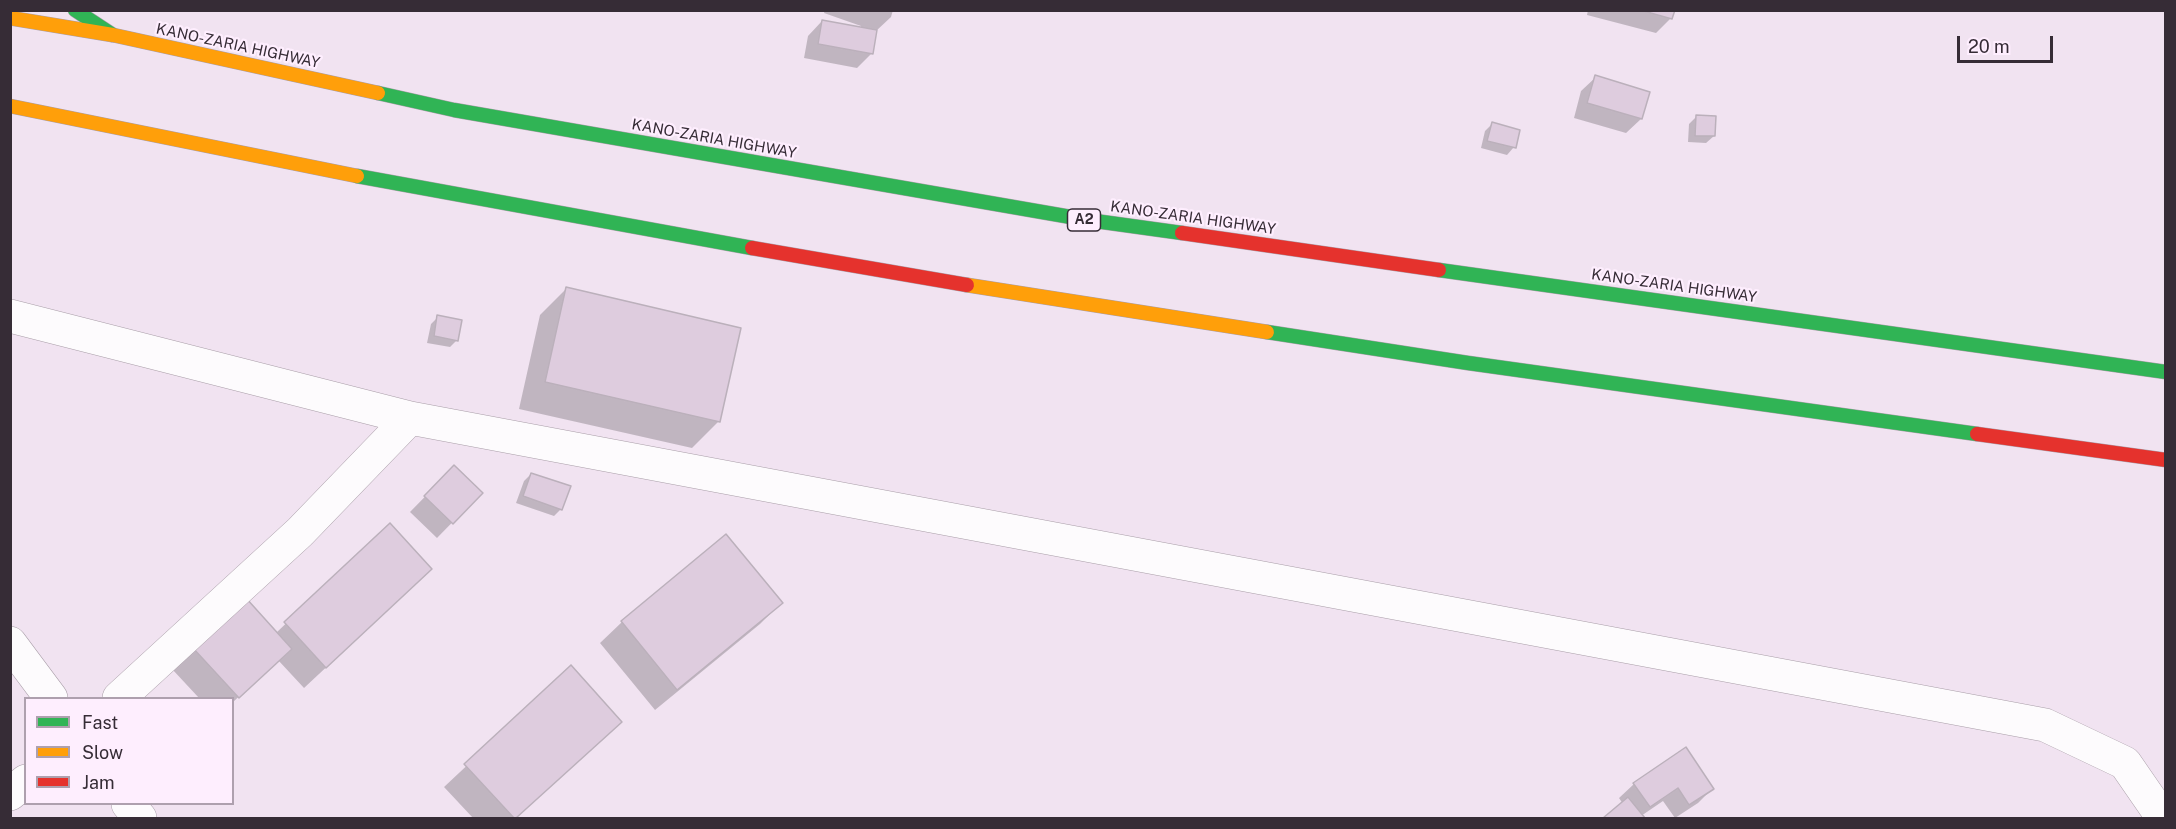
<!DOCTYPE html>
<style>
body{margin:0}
#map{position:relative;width:2176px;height:829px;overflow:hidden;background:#f1e3f1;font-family:"Public Sans",sans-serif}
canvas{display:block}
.frame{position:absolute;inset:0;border:12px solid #362c36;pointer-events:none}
.legend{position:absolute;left:24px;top:697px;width:210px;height:108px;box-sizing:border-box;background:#feeefe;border:2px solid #aea0ae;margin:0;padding:8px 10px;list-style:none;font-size:18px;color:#362c36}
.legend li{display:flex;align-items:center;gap:12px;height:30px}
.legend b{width:30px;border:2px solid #aea0ae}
.scale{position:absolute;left:1957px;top:36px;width:96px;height:27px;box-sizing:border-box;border:3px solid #362c36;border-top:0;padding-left:8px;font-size:18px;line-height:21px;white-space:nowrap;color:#362c36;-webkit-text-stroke:4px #feeefe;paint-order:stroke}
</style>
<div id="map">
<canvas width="2176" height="829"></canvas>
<div class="frame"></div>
<ul class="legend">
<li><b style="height:8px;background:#30b455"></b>Fast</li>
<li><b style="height:8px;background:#ff9f0a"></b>Slow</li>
<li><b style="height:8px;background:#e5322d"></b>Jam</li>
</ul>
<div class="scale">20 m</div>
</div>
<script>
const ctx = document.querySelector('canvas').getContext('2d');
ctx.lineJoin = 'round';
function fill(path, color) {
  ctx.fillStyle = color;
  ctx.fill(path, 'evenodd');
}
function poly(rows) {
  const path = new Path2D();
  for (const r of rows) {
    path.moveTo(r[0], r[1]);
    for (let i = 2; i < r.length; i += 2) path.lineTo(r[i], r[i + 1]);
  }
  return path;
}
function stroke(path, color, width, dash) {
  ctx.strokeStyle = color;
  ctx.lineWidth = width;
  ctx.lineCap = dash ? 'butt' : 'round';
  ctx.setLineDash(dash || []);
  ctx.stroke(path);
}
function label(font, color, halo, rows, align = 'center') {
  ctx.font = font + ' "Public Sans",sans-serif';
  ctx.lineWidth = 4.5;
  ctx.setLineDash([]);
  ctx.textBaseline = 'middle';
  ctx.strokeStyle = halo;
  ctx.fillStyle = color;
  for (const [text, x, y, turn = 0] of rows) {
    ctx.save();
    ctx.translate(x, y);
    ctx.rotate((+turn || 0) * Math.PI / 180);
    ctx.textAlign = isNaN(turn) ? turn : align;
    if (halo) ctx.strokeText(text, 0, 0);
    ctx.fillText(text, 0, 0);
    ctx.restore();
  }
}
const shadow = poly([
 [825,10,893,10,891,17,875,32,872,53,857,68,804,58,808,36,822,21,861,28,861,26,824,13],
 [1588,10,1673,10,1671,18,1656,33,1587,15],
 [1596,77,1641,119,1626,133,1574,118,1581,91],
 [1696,117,1714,136,1706,143,1688,142,1689,124],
 [1492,124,1514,147,1507,155,1481,148,1485,131],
 [566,289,719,421,692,448,519,409,540,315],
 [438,317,457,340,450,347,427,343,431,324],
 [454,467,481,493,437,538,410,512],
 [531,474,561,509,554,516,516,503,524,481],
 [389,525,409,590,304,688,278,660,232,703,232,698,199,698,172,669,193,648,276,633],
 [726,536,781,603,760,624,655,710,600,643,622,622],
 [571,668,598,743,516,818,473,818,444,787],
 [1634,784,1712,789,1698,803,1675,818,1663,801,1641,816,1643,818,1605,818,1623,804,1619,798]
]);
const building = poly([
 [1640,10,1675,10,1672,19,1640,10],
 [822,20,877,30,873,54,818,44,822,20],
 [1595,75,1650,92,1642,119,1587,103,1595,75],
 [1696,115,1716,116,1715,136,1695,136,1696,115],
 [1492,122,1520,130,1516,148,1487,141,1492,122],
 [566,287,741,328,720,422,545,382,566,287],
 [437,315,462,320,458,341,434,336,437,315],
 [454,465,483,493,453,524,424,496,454,465],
 [531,473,571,486,562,510,523,496,531,473],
 [390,523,432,569,326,668,284,622,390,523],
 [726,534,783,603,677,690,621,621,726,534],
 [246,598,292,649,239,698,192,647,246,598],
 [571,665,622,722,516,818,514,818,464,764,571,665],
 [1686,747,1714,789,1689,805,1678,788,1650,807,1633,783,1686,747],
 [1628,797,1645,818,1603,818,1628,797]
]);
const street = poly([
 [10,316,410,418,300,532,119,698],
 [410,418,2045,725,2125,763,2163,818],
 [10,643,51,698],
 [10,794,26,781],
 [128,804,140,818]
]);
const fast = poly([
 [75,10,113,35],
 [378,93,454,110,1088,220,1182,233],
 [357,176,752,248],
 [1439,270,2166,372],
 [1267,332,1468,363,1977,434]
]);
const slow = poly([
 [10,18,113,35,378,93],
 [10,106,357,176],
 [967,285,1267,332]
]);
const jam = poly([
 [1182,233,1439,270],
 [752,248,967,285],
 [1977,434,2166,460]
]);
const shields = [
 [1084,220,33]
];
const shieldNames = [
 ["A2",1084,220]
];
const streetNames = [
 ["KANO-ZARIA HIGHWAY",238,46,12],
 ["KANO-ZARIA HIGHWAY",714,139,10],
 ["KANO-ZARIA HIGHWAY",1193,218,8],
 ["KANO-ZARIA HIGHWAY",1674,286,8]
];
fill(shadow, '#0003');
fill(building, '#deccde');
stroke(building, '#bbb0bb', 1.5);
stroke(street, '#a99ea8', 34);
stroke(fast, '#a99ea8', 15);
stroke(slow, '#a99ea8', 15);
stroke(jam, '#a99ea8', 15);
stroke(street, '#fdfbfd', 33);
stroke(fast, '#30b455', 14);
stroke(slow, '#ff9f0a', 14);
stroke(jam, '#e5322d', 14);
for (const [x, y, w] of shields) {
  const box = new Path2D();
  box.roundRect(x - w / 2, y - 11, w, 22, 4.5);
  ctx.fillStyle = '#feeefe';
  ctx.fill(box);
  stroke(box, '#362c36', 1.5);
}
label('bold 14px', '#362c36', null, shieldNames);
label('15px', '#362c36', '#feeefe', streetNames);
</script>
